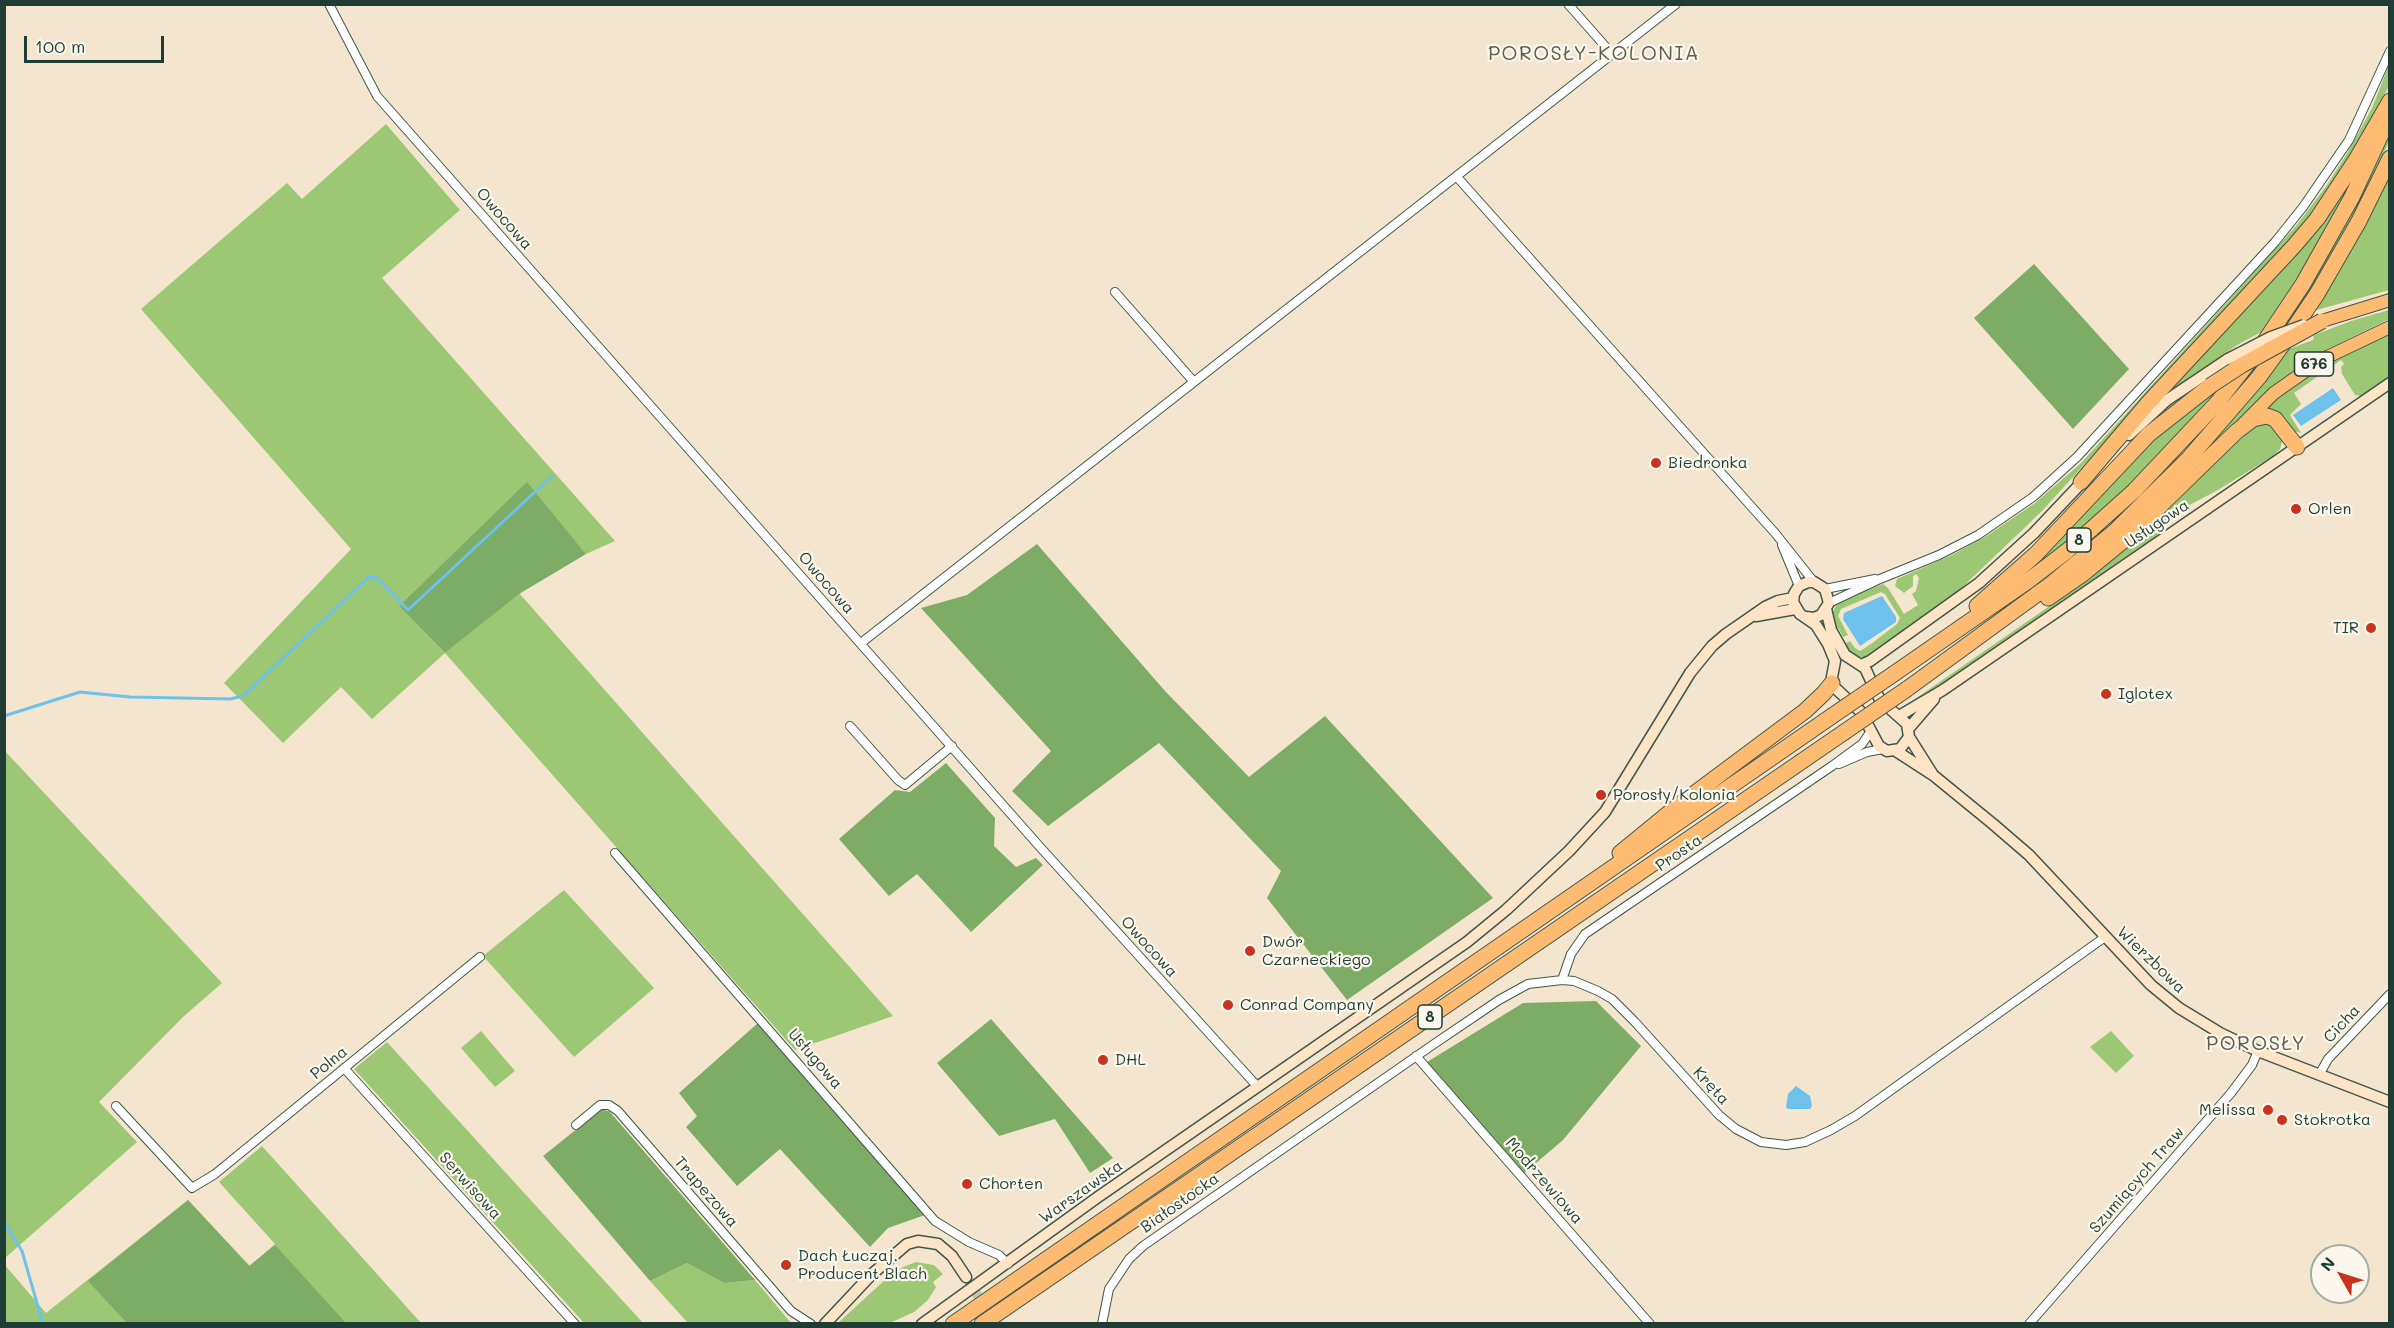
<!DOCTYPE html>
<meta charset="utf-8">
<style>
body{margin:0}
#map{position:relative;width:2394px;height:1328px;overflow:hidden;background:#f4e6ce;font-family:Mali,sans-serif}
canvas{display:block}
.frame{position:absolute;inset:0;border:6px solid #1f3d34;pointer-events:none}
.north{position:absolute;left:2310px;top:1244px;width:60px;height:60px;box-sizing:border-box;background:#fbf7ec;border:2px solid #a3ada2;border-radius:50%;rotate:309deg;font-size:16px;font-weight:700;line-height:24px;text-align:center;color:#1f3d34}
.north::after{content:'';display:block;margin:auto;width:21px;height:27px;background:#c8321e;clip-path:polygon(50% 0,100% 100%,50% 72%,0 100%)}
.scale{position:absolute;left:24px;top:36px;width:140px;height:27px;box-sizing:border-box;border:3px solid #1f3d34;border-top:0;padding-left:8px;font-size:18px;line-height:21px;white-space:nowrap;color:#1f3d34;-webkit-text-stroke:4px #fbf7ec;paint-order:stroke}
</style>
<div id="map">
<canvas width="2394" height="1328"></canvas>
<div class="frame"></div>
<div class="north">N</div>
<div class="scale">100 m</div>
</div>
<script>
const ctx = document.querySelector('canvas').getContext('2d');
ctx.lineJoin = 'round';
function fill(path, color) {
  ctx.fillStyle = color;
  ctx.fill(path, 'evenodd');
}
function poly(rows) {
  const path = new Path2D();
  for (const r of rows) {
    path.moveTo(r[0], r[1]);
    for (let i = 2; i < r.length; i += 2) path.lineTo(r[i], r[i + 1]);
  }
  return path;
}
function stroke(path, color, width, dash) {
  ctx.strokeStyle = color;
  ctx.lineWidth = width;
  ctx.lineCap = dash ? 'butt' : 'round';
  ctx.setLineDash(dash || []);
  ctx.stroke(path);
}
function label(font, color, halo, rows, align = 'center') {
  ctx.font = font + ' Mali,sans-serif';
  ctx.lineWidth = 4.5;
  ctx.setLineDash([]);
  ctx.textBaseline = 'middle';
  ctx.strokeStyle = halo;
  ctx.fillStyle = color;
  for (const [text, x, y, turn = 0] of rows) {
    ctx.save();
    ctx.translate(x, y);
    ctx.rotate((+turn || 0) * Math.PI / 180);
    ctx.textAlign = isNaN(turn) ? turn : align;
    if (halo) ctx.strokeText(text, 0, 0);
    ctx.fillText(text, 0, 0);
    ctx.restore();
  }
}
const green = poly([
 [2389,65,2390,84,2376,111,2332,188,2289,243,2187,352,2042,511,1949,600,1865,657,1854,657,1847,651,1846,643,1850,641,1855,648,1860,651,1871,644,1897,624,1900,618,1885,594,1881,592,1841,609,1838,616,1848,635,1843,637,1839,629,1834,625,1831,616,1836,605,1843,599,1883,584,1888,588,1904,614,1918,605,1912,594,1916,591,1919,578,1916,574,1913,576,1913,586,1904,593,1895,586,1897,579,1950,556,1985,537,2035,503,2081,463,2123,417,2296,226,2327,185,2346,155,2372,108],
 [386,124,460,210,382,278,615,541,586,554,527,483,399,606,445,653,519,593,893,1016,795,1050,445,653,372,719,341,687,283,743,224,683,351,549,141,309,287,183,302,199],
 [2389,130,2389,142,2362,201,2320,275,2291,319,2284,323],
 [2359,165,2343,200,2309,260,2261,332,2239,344,2166,393],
 [2389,172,2389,290,2313,311,2359,235],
 [2389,310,2389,319,2328,349,2288,376,2104,549,2214,440,2286,350,2313,340,2314,335,2351,321],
 [2389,333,2389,377,2362,396,2355,395,2342,374,2341,367,2344,364,2341,360,2294,393,2301,404,2290,415,2301,433,2294,431,2264,409,2290,387,2339,357],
 [2219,388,2192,422,2134,482,2055,552,2020,578,2164,429],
 [2268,421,2283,439,2280,449,2273,456,2218,490,2182,509,2180,507,2175,512,2176,514,2171,517,2173,519,2156,536,1909,706,1902,708,2077,587,2109,562,2179,499,2252,425],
 [4,750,222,983,183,1017,99,1102,137,1142,5,1258],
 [564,890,654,988,574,1057,483,956],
 [481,1031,515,1071,495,1087,461,1048],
 [2111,1031,2134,1056,2116,1073,2090,1047],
 [387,1042,516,1184,643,1323,584,1323,354,1069],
 [262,1146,421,1323,5,1323,4,1264,46,1313,188,1200,250,1266,275,1244,219,1182],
 [916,1262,934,1265,943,1274,933,1282,936,1287,928,1300,914,1312,890,1323,838,1323,887,1278,903,1267],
 [687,1263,724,1283,755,1280,791,1323,688,1323,650,1281]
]);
const forest = poly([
 [2034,264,2129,369,2073,429,1974,318],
 [527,482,586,554,519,594,445,653,399,606],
 [1037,544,1165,691,1249,777,1325,716,1493,898,1347,1000,1267,898,1281,871,1159,743,1048,826,1012,791,1051,751,921,608,967,595],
 [946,763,995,818,994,846,1016,867,1036,858,1043,865,971,932,917,874,889,896,839,839,895,790,910,792],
 [1596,1001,1641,1046,1563,1140,1522,1175,1427,1062,1523,1003],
 [991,1019,1113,1158,1090,1173,1055,1119,999,1136,937,1063],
 [758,1023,925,1215,888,1228,870,1247,780,1149,737,1186,686,1127,697,1116,679,1093],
 [602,1109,610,1112,755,1280,724,1283,687,1263,650,1281,543,1156],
 [188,1200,249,1266,275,1245,346,1323,127,1323,88,1281]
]);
const water = poly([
 [2333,388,2341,400,2301,426,2293,415],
 [1882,596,1896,617,1896,622,1860,646,1843,619,1844,613],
 [1796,1086,1810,1096,1812,1106,1810,1109,1788,1109,1786,1107,1788,1094]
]);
const stream = poly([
 [4,716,80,692,130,697,230,699,243,696,369,577,377,578,408,610,552,476],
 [4,1222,22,1251,43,1324]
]);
const secondaryTunnel = poly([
 [966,1277,995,1323]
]);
const street = poly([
 [329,4,377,96,1040,847,1257,1086],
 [1568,4,1612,54],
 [1457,177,1775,533,1814,582],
 [1115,292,1194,382],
 [1782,545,1799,586],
 [1825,589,1875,579],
 [1829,603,1880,579,1939,555,1978,535,2033,497,2077,457,2275,242,2303,207,2349,140,2390,51],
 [861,643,1676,4],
 [850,726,898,780,905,785,952,746],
 [1839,764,1867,752,1883,749],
 [615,853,935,1221,969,1242,999,1255,1008,1264],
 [1562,980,1571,954,1585,934,1832,766,1862,744,1871,731],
 [1416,1056,1650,1324],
 [344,1068,575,1324],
 [2319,1075,2328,1059,2390,994],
 [116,1106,192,1188,215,1174,480,957],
 [576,1125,600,1105,609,1105,618,1111,791,1311,811,1324],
 [1102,1324,1109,1289,1129,1259,1143,1246,1434,1044,1499,1000,1528,984,1562,980,1574,981,1598,991,1612,999,1635,1022,1719,1115,1736,1129,1761,1142,1786,1145,1805,1142,1831,1130,1855,1116,2105,937],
 [2029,1324,2231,1093,2252,1065,2258,1051]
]);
const secondary = poly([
 [2129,435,2167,400,2228,359],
 [1756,616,1795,609],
 [1806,617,1814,618,1821,615,1829,603,1825,589,1814,582,1808,582,1799,586,1794,594,1793,602,1800,614,1816,625,1828,644,1835,661,1832,677,1833,686,1861,712,1879,746,1887,751,1900,749,1909,737,1907,724,1880,700,1865,668,1845,655,1831,630,1826,609],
 [1861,665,1870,661,1979,583,2034,533,2086,478],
 [1899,716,1943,690,2390,383],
 [1909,728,1934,699],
 [1909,737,1933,775],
 [1896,751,1933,775,1993,824,2029,855,2151,985,2179,1008,2220,1033,2258,1051,2390,1102],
 [825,1324,871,1275,907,1244,918,1241,938,1244,952,1256,966,1277],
 [922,1324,1098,1197,1467,942,1506,910,1569,851,1605,812,1690,673,1712,646,1726,634,1765,607,1778,601,1793,598]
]);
const primary = poly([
 [2322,321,2390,300],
 [2244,423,2274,393,2321,360,2390,327]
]);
const highway = poly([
 [2081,482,2149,402,2294,246,2317,219,2356,160,2390,101],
 [2048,598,2084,573,2128,537,2237,431,2253,419,2267,416,2275,419,2297,447],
 [1977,606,2036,554,2149,434,2210,386],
 [1895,673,2028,581,2067,551,2134,491,2217,403,2263,344,2303,284,2352,197,2390,115],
 [1907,689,2051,584,2114,532,2189,458,2259,377,2288,337,2317,294,2359,221,2390,158],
 [1620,853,1675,808,1805,711,1824,693,1832,683],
 [953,1324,1832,716],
 [982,1324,1843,733]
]);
const secondaryBridge = poly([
 [2228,359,2271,337,2304,325]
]);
const highwayBridge = poly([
 [2210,386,2242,365,2322,321],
 [1832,716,1895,673],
 [1843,733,1907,689]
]);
const markers = [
 [1656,463,6,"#c8321e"],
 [2296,509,6,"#c8321e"],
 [2371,628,6,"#c8321e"],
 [2106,694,6,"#c8321e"],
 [1601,795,6,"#c8321e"],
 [1250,951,6,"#c8321e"],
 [1228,1005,6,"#c8321e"],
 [1103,1060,6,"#c8321e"],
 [2268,1110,6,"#c8321e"],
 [2282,1120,6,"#c8321e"],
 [967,1184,6,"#c8321e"],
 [786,1265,6,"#c8321e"]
];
const shields = [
 [2314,364,39],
 [2079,540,24],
 [1430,1017,24]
];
const shieldNames = [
 ["676",2314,364],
 ["8",2079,540],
 ["8",1430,1017]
];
const streetNames = [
 ["Owocowa",504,219,49],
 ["Usługowa",2157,524,-34],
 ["Owocowa",826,583,49],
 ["Prosta",1679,853,-34],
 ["Owocowa",1149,947,48],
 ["Wierzbowa",2151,960,44],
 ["Cicha",2342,1024,-47],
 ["Usługowa",815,1059,49],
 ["Polna",329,1063,-39],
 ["Kręta",1711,1086,47],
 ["Szumiących Traw",2137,1180,-49],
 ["Modrzewiowa",1544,1181,49],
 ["Serwisowa",470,1186,48],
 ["Trapezowa",706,1192,49],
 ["Warszawska",1081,1192,-35],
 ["Białostocka",1180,1203,-35]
];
const poiNames = [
 ["Biedronka",1668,463],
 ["Orlen",2308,509],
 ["TIR",2359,628,"right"],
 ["Iglotex",2118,694],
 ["Porosły/Kolonia",1613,795],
 ["Dwór",1262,942],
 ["Czarneckiego",1262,960],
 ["Conrad Company",1240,1005],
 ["DHL",1115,1060],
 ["Melissa",2256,1110,"right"],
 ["Stokrotka",2294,1120],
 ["Chorten",979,1184],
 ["Dach Łuczaj.",798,1256],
 ["Producent Blach",798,1274]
];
const quarterNames = [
 ["POROSŁY-KOLONIA",1594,54],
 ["POROSŁY",2256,1044]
];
fill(green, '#9cc774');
fill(forest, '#7dac66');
fill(water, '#6ec1ea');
stroke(stream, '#6ec1ea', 3);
stroke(secondaryTunnel, '#c9c4af', 10, [10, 5]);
stroke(street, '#3f564b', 10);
stroke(secondary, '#3f564b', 13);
stroke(primary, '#3f564b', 14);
stroke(highway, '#3f564b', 17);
stroke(street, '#fff', 8);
stroke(secondary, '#ffe4c6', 10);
stroke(primary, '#ffbb71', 12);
stroke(highway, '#ffbb71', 15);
stroke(secondaryBridge, '#3f564b', 13, []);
stroke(highwayBridge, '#3f564b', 17, []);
stroke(secondaryBridge, '#ffe4c6', 10);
stroke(highwayBridge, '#ffbb71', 15);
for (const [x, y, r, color] of markers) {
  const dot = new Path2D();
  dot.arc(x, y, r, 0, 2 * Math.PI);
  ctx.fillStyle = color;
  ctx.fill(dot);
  stroke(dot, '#fbf7ec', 2);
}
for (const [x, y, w] of shields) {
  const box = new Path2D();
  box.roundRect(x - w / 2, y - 12, w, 24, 4.5);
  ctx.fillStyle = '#fbf7ec';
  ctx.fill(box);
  stroke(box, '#1f3d34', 1.5);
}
label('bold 15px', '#1f3d34', null, shieldNames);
label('16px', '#1f3d34', '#fbf7ec', streetNames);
label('16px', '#1f3d34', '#fbf7ec', poiNames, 'left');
ctx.letterSpacing = '1.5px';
label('20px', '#5c5f4e', '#fbf7ec', quarterNames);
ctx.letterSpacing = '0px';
</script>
